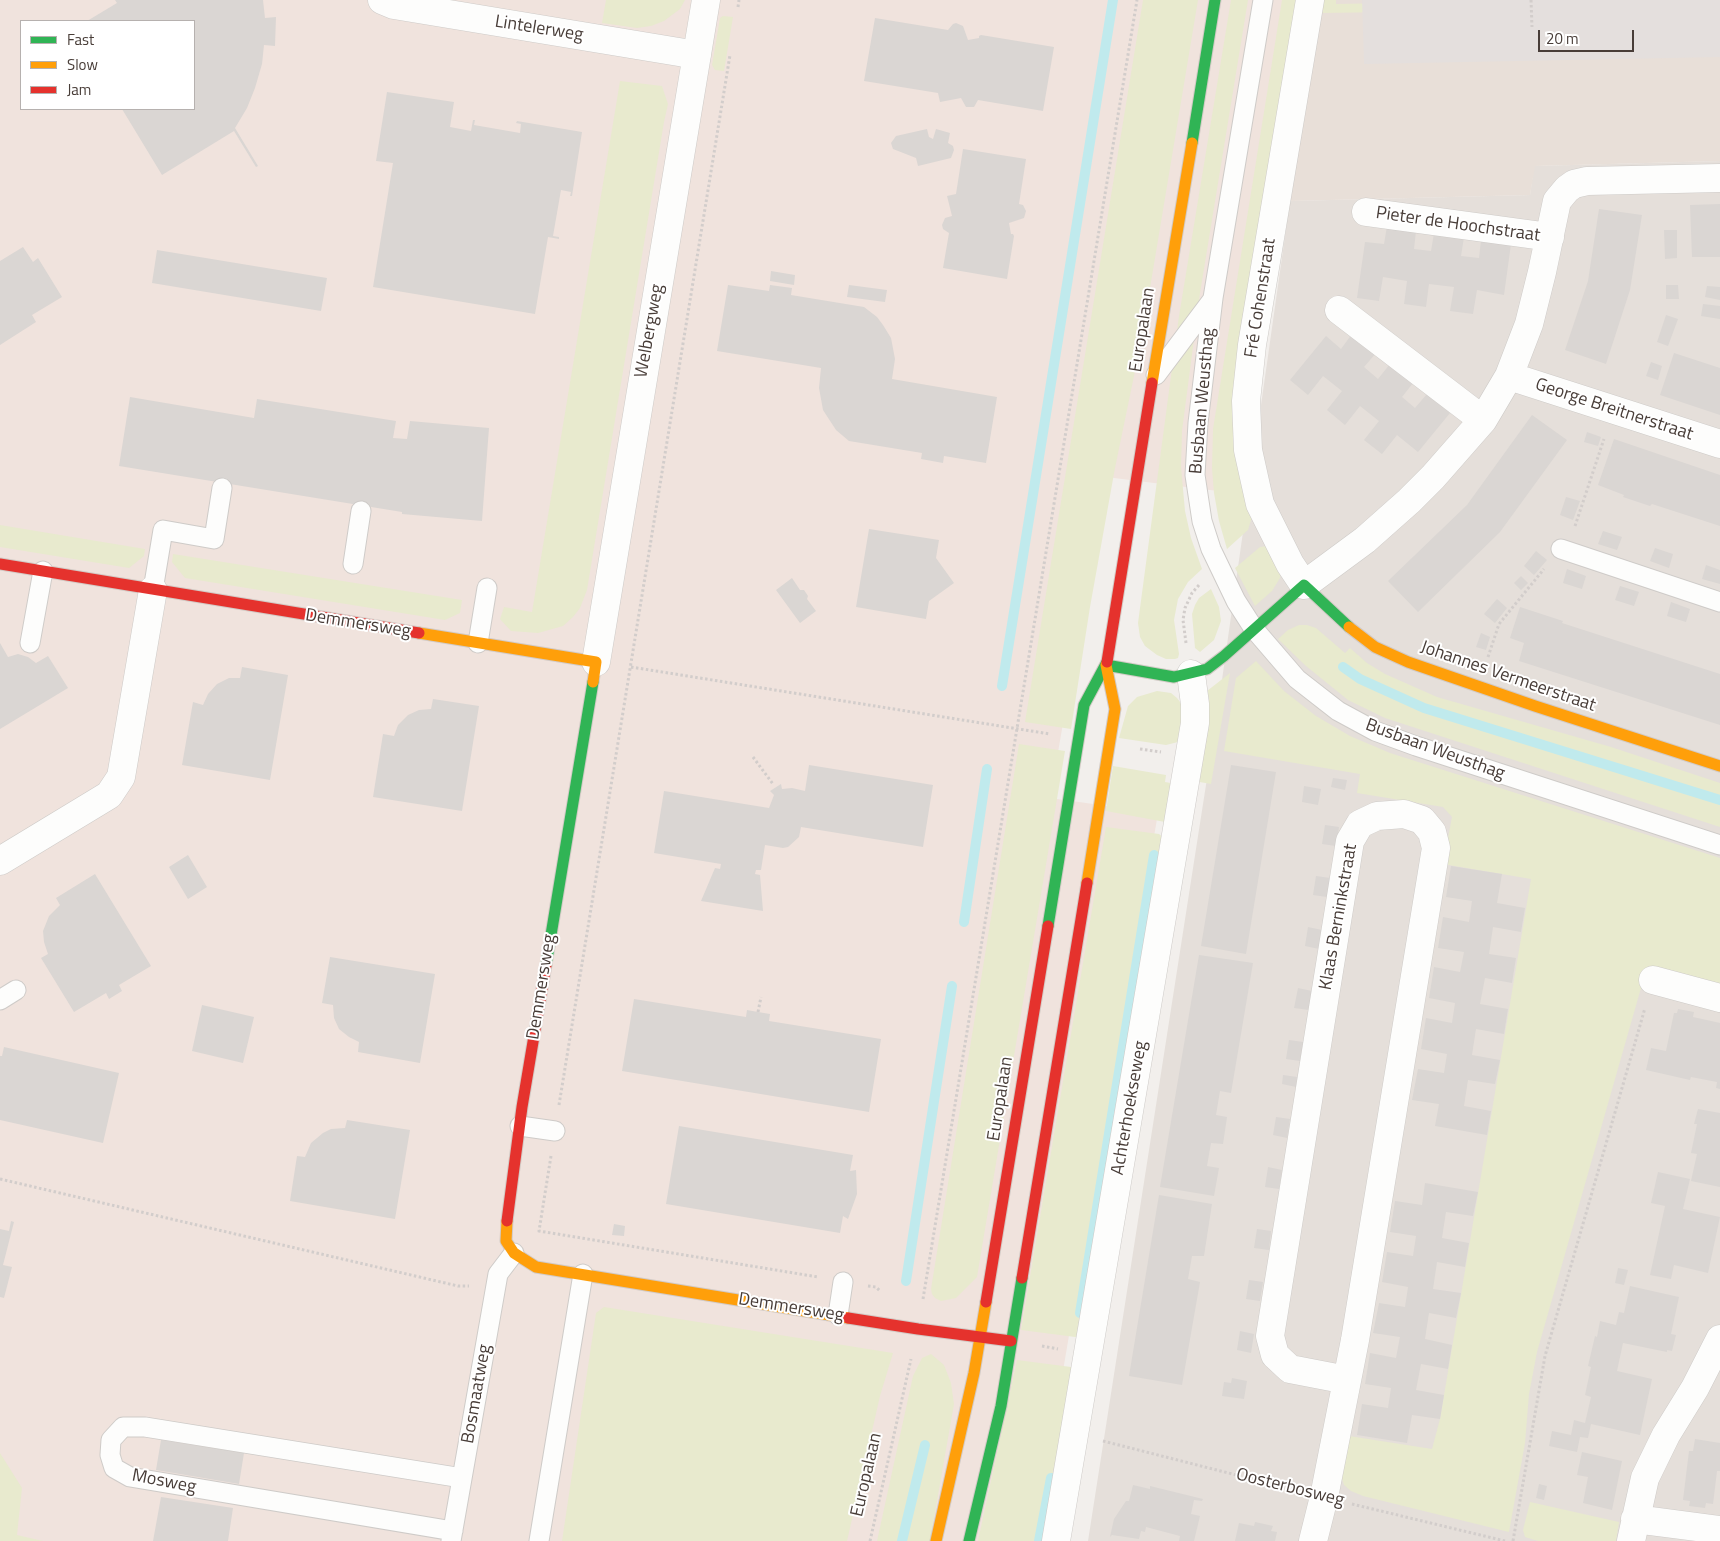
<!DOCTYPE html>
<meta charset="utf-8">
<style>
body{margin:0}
#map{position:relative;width:1720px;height:1541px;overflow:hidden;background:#f2efec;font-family:"Titillium Web",sans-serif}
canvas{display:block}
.legend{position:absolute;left:20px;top:20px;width:175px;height:90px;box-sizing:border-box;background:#fff;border:1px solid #b6b1af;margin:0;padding:6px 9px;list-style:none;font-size:15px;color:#483d38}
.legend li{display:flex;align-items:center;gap:10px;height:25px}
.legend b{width:25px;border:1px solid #b6b1af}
.scale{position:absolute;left:1538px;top:30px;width:96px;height:22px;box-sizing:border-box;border:2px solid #483d38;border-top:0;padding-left:6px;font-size:15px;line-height:18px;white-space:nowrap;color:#483d38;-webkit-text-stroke:4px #fff;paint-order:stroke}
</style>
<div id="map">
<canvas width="1720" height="1541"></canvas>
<ul class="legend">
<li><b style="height:6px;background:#30b455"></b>Fast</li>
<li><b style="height:6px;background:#ff9f0a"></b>Slow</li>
<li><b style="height:6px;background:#e5322d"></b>Jam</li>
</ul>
<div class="scale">20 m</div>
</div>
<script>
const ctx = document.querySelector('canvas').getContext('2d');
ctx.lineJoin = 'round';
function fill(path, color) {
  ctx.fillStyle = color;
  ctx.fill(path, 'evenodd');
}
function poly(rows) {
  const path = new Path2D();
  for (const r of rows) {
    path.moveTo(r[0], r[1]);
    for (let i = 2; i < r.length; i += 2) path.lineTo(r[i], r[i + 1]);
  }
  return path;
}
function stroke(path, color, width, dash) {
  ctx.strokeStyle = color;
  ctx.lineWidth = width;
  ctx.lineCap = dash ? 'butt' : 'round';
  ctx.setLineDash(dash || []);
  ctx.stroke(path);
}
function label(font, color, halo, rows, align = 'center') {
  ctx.font = font + ' "Titillium Web",sans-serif';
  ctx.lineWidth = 4;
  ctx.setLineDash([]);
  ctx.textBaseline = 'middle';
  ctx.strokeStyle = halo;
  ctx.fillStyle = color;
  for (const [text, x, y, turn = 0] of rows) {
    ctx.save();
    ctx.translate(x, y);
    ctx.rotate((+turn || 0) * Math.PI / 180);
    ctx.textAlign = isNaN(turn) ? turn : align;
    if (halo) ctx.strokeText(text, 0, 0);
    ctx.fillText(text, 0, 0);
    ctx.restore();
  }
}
const residential = poly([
 [1720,161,1720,1541,1088,1541,1218,708,1290,201,1530,195,1534,166]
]);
const commercial = poly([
 [0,0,1322,0,1218,491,1106,477,1050,798,1158,813,1034,1541,0,1541],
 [21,21,194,21,194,109,21,109]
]);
const education = poly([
 [1322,0,1720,0,1720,161,1535,166,1530,195,1290,201]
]);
const green = poly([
 [606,0,685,0,680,9,664,21,651,26,637,28,602,23],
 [1143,0,1198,0,1141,342,1115,468,1090,607,1071,729,1025,722],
 [1231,0,1248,0,1200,293,1182,431,1181,467,1185,511,1191,538,1202,569,1188,582,1178,599,1174,620,1179,654,1178,658,1175,659,1166,659,1157,655,1145,646,1140,637,1138,623,1179,316],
 [1282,0,1300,0,1241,357,1252,517,1248,530,1227,549,1219,521,1214,493,1212,468,1213,429],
 [1322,0,1336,0,1336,4,1392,3,1392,12,1320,13],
 [723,16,733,17,724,71,715,70,712,65,720,18],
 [620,81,662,86,668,104,664,122,587,590,580,608,573,617,563,626,538,633,511,631,500,619,504,607,532,612],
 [0,525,145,549,144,556,129,568,0,547],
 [1267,546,1281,571,1280,578,1272,591,1255,606,1235,568,1260,547],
 [173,554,462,600,460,613,445,620,185,578,172,562],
 [1211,589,1219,607,1221,621,1214,640,1200,652,1195,648,1192,614,1195,605,1199,598],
 [1299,625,1307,625,1316,628,1345,653,1350,648,1367,663,1385,674,1437,697,1611,747,1720,783,1720,827,1385,718,1348,700,1306,666,1278,639,1288,630],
 [1256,661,1284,691,1316,716,1350,736,1390,753,1720,858,1720,987,1643,981,1537,1352,1529,1394,1525,1443,1509,1532,1363,1496,1351,1491,1344,1485,1341,1475,1349,1436,1432,1449,1440,1419,1531,879,1443,864,1452,817,1443,807,1357,793,1360,774,1224,751,1236,678],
 [1230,673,1211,784,1194,781,1207,691],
 [1157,691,1171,693,1177,698,1184,707,1178,742,1166,745,1119,738,1128,706,1137,697],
 [1019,744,1065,751,977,1277,956,1298,941,1301,935,1298,932,1294,931,1289],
 [1113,766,1166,775,1165,782,1176,784,1165,822,1106,811],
 [1106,827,1159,834,1165,839,1083,1338,1021,1330],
 [604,1307,893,1353,880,1396,847,1541,562,1541,596,1313],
 [931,1354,944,1365,951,1383,954,1404,930,1541,877,1541,913,1376,922,1358],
 [1017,1360,1071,1367,1075,1376,1050,1541,978,1541],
 [0,1453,22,1488,17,1535,43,1541,0,1541],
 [1530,1502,1619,1522,1616,1541,1538,1541,1525,1537,1523,1530]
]);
const parking = poly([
 [1362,0,1720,0,1720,57,1364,64]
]);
const stream = poly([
 [1343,667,1360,679,1424,708,1720,800],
 [1002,686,1113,0],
 [964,922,987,769],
 [906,1281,952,986],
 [1080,1313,1154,855],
 [902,1541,925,1445],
 [1039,1541,1051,1478]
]);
const building = poly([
 [115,0,263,0,265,18,276,17,275,46,264,45,262,64,255,88,247,108,235,128,258,166,256,167,234,131,162,175,122,109,194,109,194,21,87,21,117,3],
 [875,18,948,30,953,24,956,23,963,26,968,40,979,38,979,36,981,35,1054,47,1043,111,978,100,974,107,966,107,961,98,940,102,938,93,864,81],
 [387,92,454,102,450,127,471,131,473,120,475,120,474,125,520,133,521,124,516,123,517,121,582,132,572,196,570,196,571,192,561,190,553,236,559,237,559,239,548,237,535,314,373,287,393,163,376,161],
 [927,129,929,137,933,139,936,129,950,133,948,143,953,146,954,150,951,158,918,166,916,158,893,149,891,143,896,136],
 [963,149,1026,159,1019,204,1023,205,1026,211,1024,218,1009,223,1011,234,1013,234,1014,236,1007,279,943,268,949,233,943,229,942,225,945,218,952,216,947,196,956,194],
 [1720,204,1720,257,1692,257,1690,205],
 [1599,209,1642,215,1630,290,1606,364,1565,350,1588,281],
 [1387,226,1416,231,1414,249,1431,251,1434,233,1464,237,1461,256,1479,258,1481,240,1511,244,1504,295,1477,290,1473,314,1450,311,1454,287,1429,284,1426,307,1404,304,1407,281,1383,277,1379,301,1357,298,1365,242,1384,244],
 [1664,230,1677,230,1677,258,1665,259],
 [23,247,33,262,38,258,62,297,32,315,36,322,0,345,0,261],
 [157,250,327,278,321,311,152,283],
 [771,271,795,275,794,285,770,281],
 [728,285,769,291,770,285,792,288,791,295,864,307,877,317,883,325,891,338,895,359,892,379,997,397,986,463,944,456,943,463,921,459,922,453,849,441,836,430,823,410,819,388,821,368,717,351],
 [849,285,887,290,885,302,847,297],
 [1666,285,1678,285,1679,299,1666,299],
 [1707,286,1720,287,1720,300,1705,297],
 [1703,304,1720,306,1720,319,1701,316],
 [1666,315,1678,319,1668,346,1657,342],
 [1352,334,1376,353,1364,367,1378,379,1390,364,1413,383,1402,397,1415,408,1427,394,1450,413,1418,452,1397,435,1382,454,1364,440,1379,421,1360,406,1345,425,1327,410,1342,391,1323,376,1308,395,1290,380,1326,336,1341,349],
 [1674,353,1720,368,1720,415,1660,395],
 [1651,362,1662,366,1658,380,1646,376],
 [130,397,254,418,257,399,396,421,393,438,407,439,410,421,489,428,482,521,402,514,402,512,119,466],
 [1532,415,1567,440,1500,532,1418,612,1388,581,1467,505],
 [1587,432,1601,437,1598,446,1584,442],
 [1614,439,1720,475,1720,526,1652,504,1650,506,1623,497,1624,495,1598,485],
 [1566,497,1580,501,1573,520,1560,515],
 [869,529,939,540,936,558,954,583,929,601,926,619,856,607],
 [1603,531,1622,537,1617,550,1598,544],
 [1655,548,1673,554,1669,568,1650,561],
 [1536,551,1547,560,1534,575,1524,566],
 [1706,565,1720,570,1720,584,1702,579],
 [1567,569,1586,576,1582,589,1563,583],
 [1521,576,1528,583,1521,590,1514,583],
 [792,578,800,590,804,590,808,596,807,599,816,611,800,623,776,590],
 [1620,586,1639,592,1634,606,1615,600],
 [1497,599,1507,608,1495,623,1484,614],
 [1671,602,1690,609,1686,622,1667,616],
 [1520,607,1563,621,1562,623,1720,674,1720,725,1519,661,1524,643,1510,638],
 [1481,633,1490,637,1486,650,1476,647],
 [0,643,8,657,18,654,28,657,36,663,48,656,68,688,0,729],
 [242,667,288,675,270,780,182,765,193,702,203,705,208,694,217,684,229,678,240,678],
 [433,699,479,706,462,811,373,797,383,734,394,736,398,725,408,715,419,710,431,709],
 [809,765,933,785,923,847,801,827,799,837,788,847,783,848,765,845,761,870,756,870,755,874,760,875,763,911,701,901,715,868,720,869,721,864,654,853,664,791,769,808,774,795,770,791,781,784,782,789,792,788,805,791],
 [1231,765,1276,772,1246,954,1201,946],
 [1333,778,1347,780,1345,790,1331,787],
 [1304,786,1321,789,1318,805,1302,802],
 [1325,825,1339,827,1336,846,1322,844],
 [188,855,207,887,188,899,169,867],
 [1451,866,1502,874,1497,903,1525,908,1521,932,1493,927,1489,954,1516,958,1512,983,1485,978,1480,1004,1508,1009,1504,1034,1476,1029,1472,1055,1500,1060,1495,1084,1468,1080,1464,1106,1491,1111,1487,1135,1435,1126,1439,1104,1412,1100,1418,1069,1444,1073,1447,1054,1421,1049,1426,1018,1452,1023,1455,1003,1429,998,1434,967,1460,972,1464,952,1438,948,1443,917,1469,922,1472,901,1446,897],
 [95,874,151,966,119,985,122,991,109,999,106,993,74,1012,41,958,48,954,44,942,43,931,49,916,60,905,56,898],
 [1316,876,1330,878,1327,897,1313,895],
 [1308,927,1322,930,1319,949,1305,946],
 [1199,955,1253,963,1231,1093,1220,1091,1216,1115,1227,1117,1223,1144,1211,1143,1207,1166,1219,1168,1214,1196,1160,1187],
 [330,957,435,974,420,1063,358,1052,359,1042,349,1037,339,1029,334,1018,333,1005,322,1003],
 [1298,988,1312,991,1309,1010,1294,1008],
 [634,999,746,1017,747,1010,758,1012,770,1014,769,1021,881,1039,869,1112,622,1071],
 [202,1005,254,1017,243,1063,192,1051],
 [1678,1009,1694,1012,1693,1017,1720,1023,1720,1089,1716,1088,1717,1082,1691,1077,1690,1080,1646,1070,1651,1048,1666,1051,1674,1013,1677,1013],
 [1289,1040,1303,1042,1300,1061,1286,1059],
 [4,1047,119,1073,103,1143,0,1120,0,1056,2,1056],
 [1283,1075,1297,1077,1296,1087,1282,1084],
 [1698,1109,1720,1113,1720,1187,1691,1181,1697,1154,1691,1153,1697,1124,1694,1124],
 [1276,1117,1290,1119,1287,1138,1273,1135],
 [347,1120,410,1130,395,1219,290,1201,297,1156,305,1157,311,1143,323,1133,331,1129,345,1128],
 [679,1126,853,1155,850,1171,856,1170,857,1194,848,1219,843,1216,840,1233,666,1204],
 [1268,1167,1282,1170,1279,1189,1265,1187],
 [1658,1172,1690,1179,1683,1209,1720,1217,1708,1273,1674,1265,1671,1279,1650,1275,1665,1206,1651,1203],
 [1425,1183,1478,1192,1473,1216,1446,1212,1442,1238,1469,1243,1465,1267,1437,1262,1433,1289,1461,1293,1456,1318,1429,1313,1425,1339,1452,1345,1448,1369,1421,1364,1416,1390,1444,1395,1440,1419,1412,1415,1407,1443,1357,1435,1362,1404,1388,1408,1391,1388,1365,1384,1370,1353,1396,1358,1400,1337,1373,1333,1379,1303,1405,1307,1408,1287,1382,1282,1387,1252,1413,1256,1416,1236,1390,1232,1395,1201,1422,1205],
 [1159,1195,1212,1204,1204,1256,1192,1256,1188,1279,1200,1282,1182,1385,1129,1376],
 [11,1221,14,1222,3,1265,12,1267,4,1298,0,1297,0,1229,9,1231],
 [614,1224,625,1226,624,1236,612,1235],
 [1257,1229,1271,1231,1269,1250,1254,1248],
 [1618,1268,1628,1270,1624,1285,1615,1283],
 [1249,1280,1263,1282,1260,1301,1246,1299],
 [1630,1286,1679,1297,1671,1334,1676,1335,1672,1351,1667,1350,1667,1352,1623,1343,1617,1371,1652,1379,1640,1435,1591,1424,1588,1438,1580,1437,1577,1452,1549,1446,1552,1431,1571,1435,1574,1420,1585,1423,1591,1397,1585,1395,1591,1367,1588,1366,1595,1336,1597,1337,1600,1321,1616,1325,1619,1312,1624,1313],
 [1240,1331,1254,1334,1251,1353,1237,1350],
 [1232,1378,1247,1381,1244,1399,1222,1396,1224,1382,1231,1383],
 [1695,1439,1720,1443,1720,1471,1717,1471,1713,1504,1706,1503,1705,1508,1689,1506,1690,1501,1683,1500,1689,1451,1693,1451],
 [161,1440,244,1453,239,1484,156,1470],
 [1582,1452,1622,1461,1612,1510,1583,1503,1588,1477,1577,1475],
 [1539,1484,1547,1486,1544,1500,1536,1498],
 [1133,1485,1150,1489,1150,1486,1203,1499,1202,1501,1194,1500,1191,1514,1200,1516,1194,1541,1179,1541,1180,1536,1146,1527,1145,1532,1141,1531,1139,1539,1112,1535,1110,1537,1114,1519,1126,1501,1129,1501],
 [161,1497,233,1508,228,1541,153,1541],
 [1255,1522,1273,1526,1271,1531,1277,1532,1275,1541,1235,1541,1239,1523,1254,1526]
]);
const path = poly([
 [1531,0,1532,27],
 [738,7,739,0],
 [1575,526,1604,439],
 [1186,643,1183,620,1185,608,1192,593,1199,585],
 [1488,657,1499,624,1544,569],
 [631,667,1050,734],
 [1140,749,1161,752],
 [753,757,773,784],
 [758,1012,761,997],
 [559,1105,730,55],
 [551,1156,539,1231,818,1277],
 [0,1179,458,1286,469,1286],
 [868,1286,876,1287,880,1291],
 [923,1299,1137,0],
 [1042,1346,1058,1349],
 [1103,1441,1295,1490],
 [1352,1504,1505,1541],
 [870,1541,911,1359],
 [1513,1541,1545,1356,1645,1008]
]);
const lane = poly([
 [1263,0,1213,298,1198,423,1195,475,1202,521,1211,549,1236,601,1254,629,1297,679,1338,711,1375,731,1416,746,1720,845],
 [1156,375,1213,299],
 [1561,549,1720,602],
 [353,564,361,511],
 [153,590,163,530,214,539,222,488],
 [30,643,43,571],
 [478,643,487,588],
 [0,1000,16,990],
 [520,1126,555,1131],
 [838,1315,843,1282],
 [453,1531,130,1477,114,1468,110,1455,111,1440,123,1427,145,1427,462,1478],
 [451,1541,498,1274,514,1253],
 [539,1541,583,1274]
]);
const street = poly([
 [382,0,394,5,697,55],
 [1310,0,1252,345,1246,401,1248,450,1260,504,1290,564,1304,585,1365,540,1409,501,1433,477,1483,420,1509,376,1529,324,1542,272,1557,201,1567,189,1574,184,1587,181,1720,178],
 [1366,212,1550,237],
 [1339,310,1483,420],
 [1509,376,1720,444],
 [596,662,706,0],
 [0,861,109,795,121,777,153,590],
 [1653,980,1720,998],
 [1635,1519,1720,1530],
 [1056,1541,1195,723,1195,704,1191,674],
 [1313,1541,1324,1497,1355,1340,1436,848,1432,832,1422,820,1404,814,1377,816,1360,824,1350,841,1270,1336,1275,1355,1290,1369,1347,1380],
 [1631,1541,1645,1478,1666,1435,1695,1388,1720,1339]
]);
const fast = poly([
 [1192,143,1215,0],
 [1106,665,1174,677,1207,669,1224,656,1304,585,1349,627],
 [1048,926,1084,705,1107,662],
 [546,965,593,682],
 [969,1541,1001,1406,1022,1278]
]);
const slow = poly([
 [1152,383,1192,143],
 [1349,627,1375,647,1408,662,1535,706,1720,766],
 [419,633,596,662,593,682],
 [1087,883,1115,709,1106,665],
 [507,1221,506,1241,514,1253,536,1267,848,1318],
 [936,1541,974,1373,986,1302]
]);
const jam = poly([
 [0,564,419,633],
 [1107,662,1152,383],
 [507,1221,522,1107,546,965],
 [1022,1278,1087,883],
 [986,1302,1048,926],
 [848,1318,918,1329,1011,1341]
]);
const streetNames = [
 ["Lintelerweg",539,29,9],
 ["Pieter de Hoochstraat",1458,225,8],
 ["Fré Cohenstraat",1261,298,-81],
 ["Europalaan",1143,330,-81],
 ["Welbergweg",650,331,-80],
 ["Busbaan Weusthag",1203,401,-85],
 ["George Breitnerstraat",1614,410,18],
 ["Demmersweg",358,624,9],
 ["Johannes Vermeerstraat",1508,677,19],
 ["Busbaan Weusthag",1435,750,20],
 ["Klaas Berninkstraat",1339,917,-80],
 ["Demmersweg",542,987,-81],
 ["Europalaan",1001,1099,-81],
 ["Achterhoekseweg",1130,1108,-80],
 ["Demmersweg",791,1308,9],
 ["Bosmaatweg",477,1394,-80],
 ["Europalaan",867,1475,-77],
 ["Mosweg",164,1482,11],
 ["Oosterbosweg",1290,1488,14]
];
fill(residential, '#e5dfda');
fill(commercial, '#f0e3dd');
fill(education, '#e8dfd8');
fill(green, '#e8eace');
fill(parking, '#e4dfdd');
stroke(stream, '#c0eaed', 10);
fill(building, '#dad6d3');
stroke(lane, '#cecbc8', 21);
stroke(street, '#cecbc8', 29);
stroke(fast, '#d2cac5', 13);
stroke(slow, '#d2cac5', 13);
stroke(jam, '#d2cac5', 13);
stroke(path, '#d2cdcb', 3, [2.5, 2.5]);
stroke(lane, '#fdfdfc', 19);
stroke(street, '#fdfdfc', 28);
stroke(fast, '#30b455', 11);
stroke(slow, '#ff9f0a', 11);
stroke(jam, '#e5322d', 11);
label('18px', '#483d38', '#fff', streetNames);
</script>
